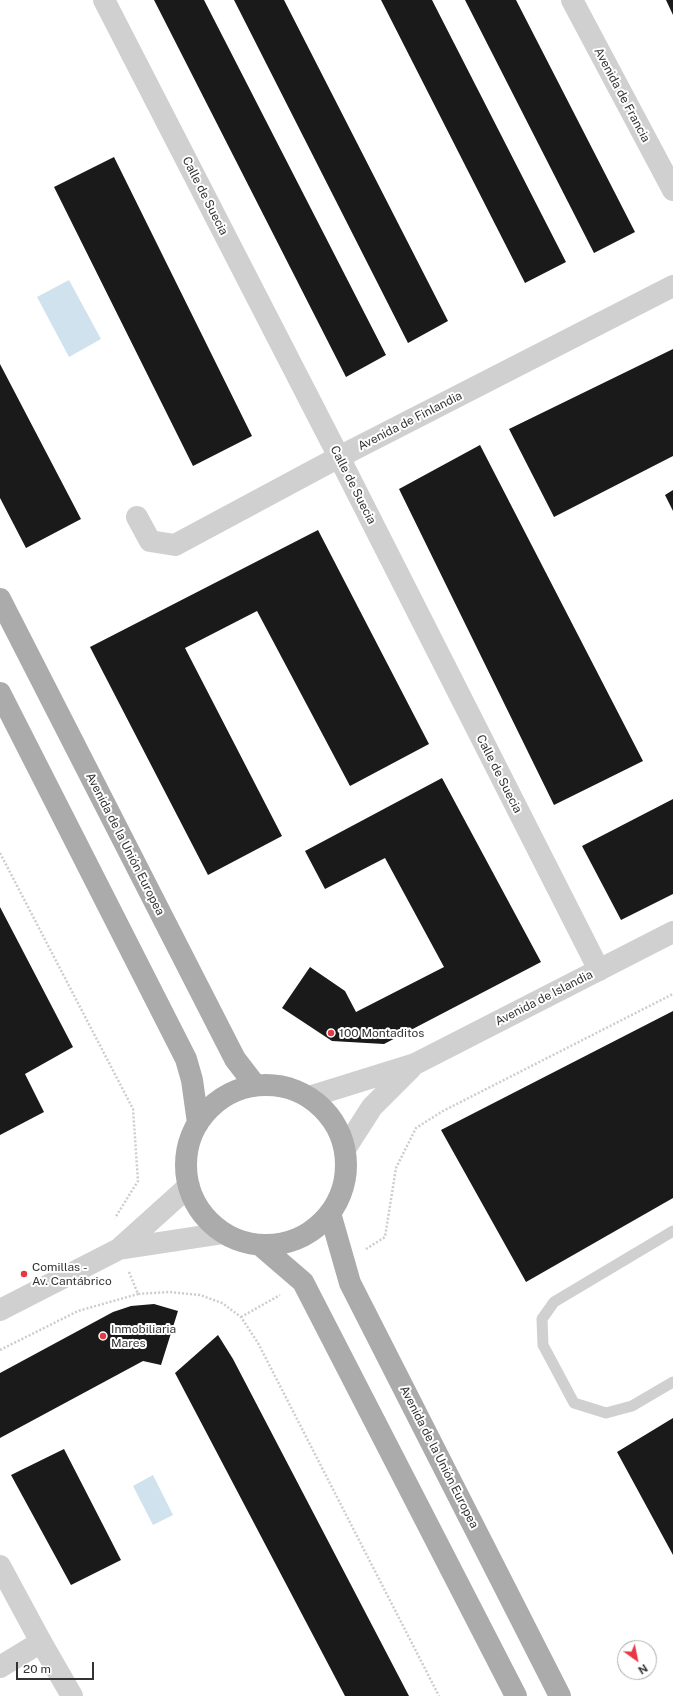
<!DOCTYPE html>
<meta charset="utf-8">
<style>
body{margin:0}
#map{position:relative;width:673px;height:1696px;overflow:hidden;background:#fff;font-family:"Public Sans",sans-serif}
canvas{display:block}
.north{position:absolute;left:617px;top:1640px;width:40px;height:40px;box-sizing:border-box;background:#fff;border:1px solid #adadad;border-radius:50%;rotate:147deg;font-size:11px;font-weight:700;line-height:16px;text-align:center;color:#333}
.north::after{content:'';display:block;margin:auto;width:14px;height:18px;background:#e63946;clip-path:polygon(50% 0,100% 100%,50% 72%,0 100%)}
.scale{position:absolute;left:16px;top:1662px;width:78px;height:18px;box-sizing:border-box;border:2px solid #333;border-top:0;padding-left:5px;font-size:12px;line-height:14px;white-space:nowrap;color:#333;-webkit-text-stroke:3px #fff;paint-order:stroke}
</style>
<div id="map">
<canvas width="673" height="1696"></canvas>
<div class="north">N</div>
<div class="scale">20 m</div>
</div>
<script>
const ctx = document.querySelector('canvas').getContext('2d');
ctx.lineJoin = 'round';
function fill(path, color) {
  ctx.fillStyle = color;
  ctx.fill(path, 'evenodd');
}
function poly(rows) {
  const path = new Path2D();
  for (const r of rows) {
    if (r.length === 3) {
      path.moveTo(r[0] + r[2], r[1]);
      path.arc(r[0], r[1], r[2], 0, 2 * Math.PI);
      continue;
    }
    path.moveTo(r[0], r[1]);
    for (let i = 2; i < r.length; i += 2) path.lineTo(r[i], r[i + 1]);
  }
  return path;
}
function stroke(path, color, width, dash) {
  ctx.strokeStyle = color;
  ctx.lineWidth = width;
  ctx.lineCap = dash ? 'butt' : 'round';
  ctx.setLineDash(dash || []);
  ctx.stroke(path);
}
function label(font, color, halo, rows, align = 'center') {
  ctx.font = font + ' "Public Sans",sans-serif';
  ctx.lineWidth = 4;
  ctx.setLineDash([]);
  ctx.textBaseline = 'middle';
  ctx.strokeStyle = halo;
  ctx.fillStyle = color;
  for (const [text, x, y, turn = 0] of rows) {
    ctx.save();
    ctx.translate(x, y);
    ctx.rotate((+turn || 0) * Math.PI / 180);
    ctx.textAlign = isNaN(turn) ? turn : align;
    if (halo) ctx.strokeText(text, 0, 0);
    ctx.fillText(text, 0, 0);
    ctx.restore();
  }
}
const water = poly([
 [69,280,101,339,69,357,37,297],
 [153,1475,173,1515,153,1525,133,1486]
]);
const building = poly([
 [154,0,204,0,386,355,346,377],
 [234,0,284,0,448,321,408,343],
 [381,0,432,0,566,262,525,283],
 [465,0,516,0,635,232,594,253],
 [666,0,673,0,673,15],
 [114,157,252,436,193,466,54,187],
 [673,349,673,456,554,517,509,429],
 [0,364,81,519,26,548,0,498],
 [480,445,643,761,554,805,399,489],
 [673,490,673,511,665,495],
 [318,530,429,744,350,786,257,611,185,648,282,836,208,875,90,647],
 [442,778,541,962,384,1044,332,1041,282,1008,310,967,345,991,356,1012,444,967,385,858,325,889,305,851],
 [673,799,673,894,621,920,582,846],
 [0,907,73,1047,25,1074,44,1112,0,1135],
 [673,1011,673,1198,526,1282,441,1130],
 [154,1304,178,1311,161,1365,143,1361,0,1438,0,1373,113,1312,131,1306],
 [218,1335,233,1359,409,1696,345,1696,175,1373],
 [673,1418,673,1555,617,1452],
 [64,1449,121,1560,71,1585,11,1475]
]);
const path = poly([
 [0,853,133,1109,138,1181,115,1218],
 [366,1249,385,1237,396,1168,416,1128,443,1111,673,994],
 [129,1272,138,1294,169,1292,200,1295,222,1303,241,1317,258,1343,439,1696],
 [241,1317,280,1295],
 [0,1350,78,1311,138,1294]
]);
const service = poly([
 [673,1231,554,1302,542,1319,543,1345,574,1403,606,1413,632,1406,673,1382]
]);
const minor = poly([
 [104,0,339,457,599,970],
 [572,0,673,190],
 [137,517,150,541,175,545,339,457,673,286],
 [119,1249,224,1233],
 [0,1310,119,1249,189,1186],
 [0,1667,41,1642]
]);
const tertiary = poly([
 [309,1097,415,1064,673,932],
 [345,1149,372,1107,411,1068],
 [0,1566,41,1642,72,1696]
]);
const primary = poly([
 [0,599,235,1059,255,1085],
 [0,693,186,1059,192,1080,198,1123],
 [266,1165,80],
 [330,1213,350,1283,560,1696],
 [260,1245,303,1282,516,1696]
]);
const markers = [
 [331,1033,4,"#e63946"],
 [24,1274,4,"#e63946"],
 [103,1336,4,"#e63946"]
];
const streetNames = [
 ["Avenida de Francia",622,95,62],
 ["Calle de Suecia",205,196,63],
 ["Avenida de Finlandia",410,421,-27],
 ["Calle de Suecia",353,485,63],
 ["Calle de Suecia",499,774,63],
 ["Avenida de la Unión Europea",125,844,63],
 ["Avenida de Islandia",544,998,-27],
 ["Avenida de la Unión Europea",439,1457,63]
];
const poiNames = [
 ["100 Montaditos",339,1033],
 ["Comillas -",32,1267],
 ["Av. Cantábrico",32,1281],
 ["Inmobiliaria",111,1329],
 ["Mares",111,1343]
];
fill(water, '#cfe2ee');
fill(building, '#1a1a1a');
stroke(path, '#cdcdcd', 2.5, [2, 2]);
stroke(service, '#d0d0d0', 11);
stroke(minor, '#d0d0d0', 22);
stroke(tertiary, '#d0d0d0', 22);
stroke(primary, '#ababab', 22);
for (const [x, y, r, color] of markers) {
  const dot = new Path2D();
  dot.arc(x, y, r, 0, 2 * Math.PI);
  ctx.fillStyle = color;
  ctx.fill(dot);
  stroke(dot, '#fff', 1.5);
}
label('12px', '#333', '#fff', streetNames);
label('12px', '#333', '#fff', poiNames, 'left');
</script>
